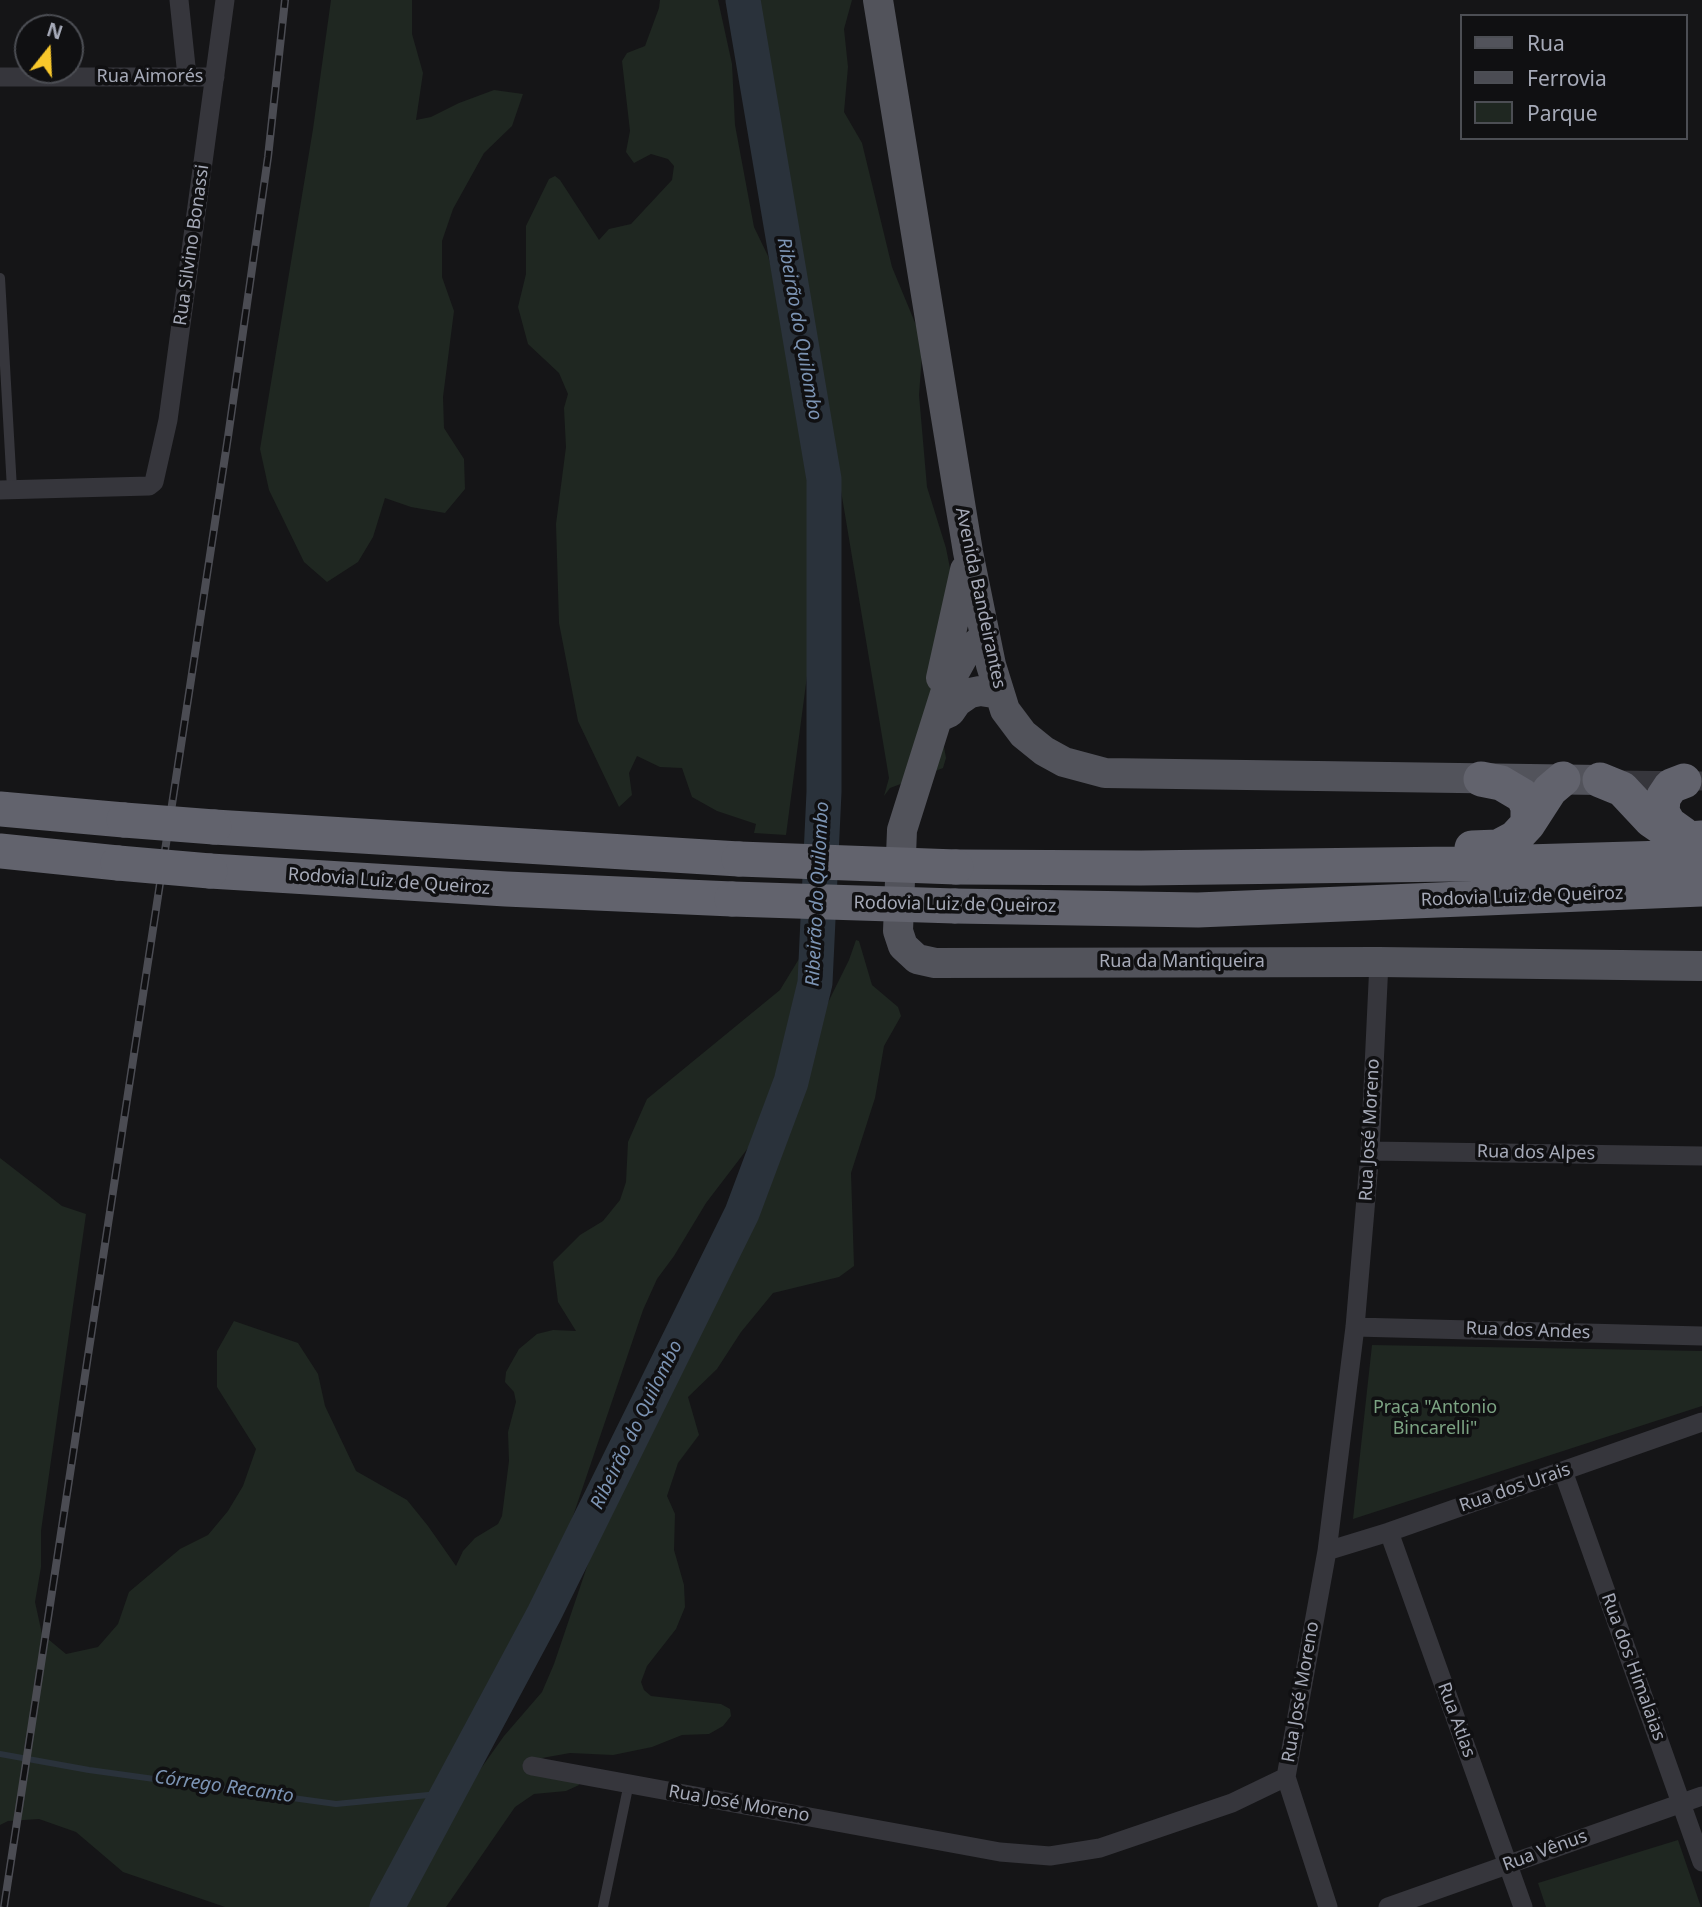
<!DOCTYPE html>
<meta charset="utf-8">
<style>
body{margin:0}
#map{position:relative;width:1702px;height:1907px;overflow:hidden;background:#151517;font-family:"Noto Sans",sans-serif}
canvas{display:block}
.legend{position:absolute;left:1460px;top:14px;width:228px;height:126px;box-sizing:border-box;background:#101012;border:2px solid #4c4e54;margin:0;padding:9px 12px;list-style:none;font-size:21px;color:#a6aab8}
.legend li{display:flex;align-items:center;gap:14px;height:35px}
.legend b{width:35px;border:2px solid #4c4e54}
.north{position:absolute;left:14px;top:14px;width:70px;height:70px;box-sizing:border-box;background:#101012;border:2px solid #4c4e54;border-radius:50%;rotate:18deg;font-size:19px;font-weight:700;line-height:28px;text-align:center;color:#a6aab8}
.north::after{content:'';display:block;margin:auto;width:24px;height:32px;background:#f9c82b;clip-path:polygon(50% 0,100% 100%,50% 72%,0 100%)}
</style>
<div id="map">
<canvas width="1702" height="1907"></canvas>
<ul class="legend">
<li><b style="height:9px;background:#52535b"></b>Rua</li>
<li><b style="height:9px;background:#4b4c53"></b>Ferrovia</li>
<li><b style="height:19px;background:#1f2721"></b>Parque</li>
</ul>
<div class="north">N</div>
</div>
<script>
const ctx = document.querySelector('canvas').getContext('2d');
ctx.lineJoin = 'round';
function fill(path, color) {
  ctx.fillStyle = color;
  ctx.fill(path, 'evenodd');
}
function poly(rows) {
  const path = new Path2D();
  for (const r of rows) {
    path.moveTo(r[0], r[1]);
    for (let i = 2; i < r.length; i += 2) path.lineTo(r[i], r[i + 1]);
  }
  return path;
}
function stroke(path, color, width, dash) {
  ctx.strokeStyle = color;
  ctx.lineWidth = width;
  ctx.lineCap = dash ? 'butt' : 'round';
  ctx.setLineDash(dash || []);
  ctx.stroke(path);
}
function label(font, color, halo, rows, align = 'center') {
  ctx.font = font + ' "Noto Sans",sans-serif';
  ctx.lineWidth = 7;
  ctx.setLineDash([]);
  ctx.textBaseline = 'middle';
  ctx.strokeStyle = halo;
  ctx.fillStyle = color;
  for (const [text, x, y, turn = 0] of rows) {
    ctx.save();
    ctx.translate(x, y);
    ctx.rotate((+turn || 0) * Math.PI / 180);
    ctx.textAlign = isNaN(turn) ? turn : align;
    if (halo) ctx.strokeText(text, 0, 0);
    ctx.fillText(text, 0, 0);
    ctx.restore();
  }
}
const green = poly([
 [331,0,412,0,412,34,423,73,416,120,431,117,459,103,494,90,523,94,512,126,484,153,453,209,442,241,442,277,454,311,443,397,444,428,464,459,465,489,445,513,411,507,385,498,373,537,358,562,327,582,304,562,269,490,260,449,313,129],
 [660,0,718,0,732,64,735,125,754,227,768,256,790,330,822,467,834,537,833,573,826,613,809,661,786,835,754,833,756,824,717,811,692,797,682,768,660,767,637,756,629,773,632,795,619,807,578,721,559,623,556,524,566,447,564,408,568,394,559,373,528,344,518,307,526,274,526,226,549,179,555,176,560,180,599,240,609,229,631,224,672,180,674,166,668,159,651,154,634,163,626,152,630,131,622,61,627,53,645,46,659,8],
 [759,0,852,0,844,29,848,67,844,112,862,143,892,267,923,342,919,395,927,487,946,548,956,599,937,708,946,758,943,768,890,788,884,796,889,778],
 [856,940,859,941,872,985,898,1007,901,1016,884,1046,875,1098,851,1173,854,1266,839,1277,773,1293,741,1332,717,1369,688,1397,699,1435,678,1463,667,1496,675,1514,674,1550,684,1585,685,1607,676,1629,647,1666,641,1682,644,1690,651,1696,721,1704,730,1709,731,1716,723,1726,709,1734,682,1735,652,1747,613,1755,570,1753,542,1758,576,1773,579,1785,566,1791,534,1794,515,1807,446,1907,396,1907,430,1839,451,1814,467,1788,504,1736,542,1692,554,1664,594,1546,601,1516,663,1336,849,960],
 [813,944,813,973,807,1010,777,1099,764,1127,706,1203,674,1256,657,1279,643,1310,572,1519,561,1579,550,1611,377,1907,225,1907,123,1872,76,1832,39,1819,8,1821,0,1825,0,1158,62,1206,86,1214,41,1531,41,1567,35,1602,42,1634,66,1654,98,1647,118,1624,129,1592,180,1549,208,1535,228,1511,243,1486,256,1449,217,1387,217,1351,234,1321,298,1343,318,1374,325,1406,356,1471,407,1500,428,1526,456,1566,463,1551,475,1538,498,1524,502,1516,509,1461,508,1432,516,1402,514,1392,505,1382,506,1372,519,1349,537,1334,553,1330,576,1331,558,1302,553,1262,580,1235,603,1221,620,1200,626,1182,628,1142,647,1099,780,990,805,949],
 [1372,1345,1702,1351,1702,1406,1353,1519],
 [1678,1840,1701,1907,1546,1907,1538,1883]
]);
const stream = poly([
 [0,1754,89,1770,336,1804,449,1793]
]);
const river = poly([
 [387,1907,544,1614,742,1213,791,1082,815,983,824,792,824,479,743,0]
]);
const lane = poly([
 [0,278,12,489],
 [603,1907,629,1783]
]);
const street = poly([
 [179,0,187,76],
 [0,77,215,77],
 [0,490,149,486,154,482,168,420,225,0],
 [1612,780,1702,781],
 [1370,1151,1702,1156],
 [1355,1327,1702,1336],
 [1563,1471,1702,1862],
 [1389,1532,1523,1907],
 [1327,1551,1389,1532,1702,1422],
 [532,1766,1000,1852,1050,1856,1100,1848,1232,1803,1286,1777],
 [1328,1907,1286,1777,1327,1551,1355,1327,1370,1151,1379,962],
 [1388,1907,1702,1796]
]);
const primary = poly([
 [878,0,968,552,991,665,1000,694,1005,710,1023,734,1044,751,1064,762,1105,773,1600,780],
 [985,636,964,655,948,684,902,830,898,931,903,946,917,959,935,963,1379,962,1702,966],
 [941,678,965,570],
 [939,717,950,712,957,702,970,693,980,691,1000,694]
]);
const highway = poly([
 [1481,779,1501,783,1523,796,1528,807,1528,824],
 [1600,780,1622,789,1651,820,1667,831,1688,839,1702,838],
 [0,809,124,820],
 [214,827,739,859],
 [1683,834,1669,824,1662,812,1663,798,1671,786,1684,781],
 [1472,848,1498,847,1515,838,1528,824,1550,790,1563,779],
 [0,851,118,863],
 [956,867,1141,868,1455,864,1702,857],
 [210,871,506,889,732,899],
 [955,906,1198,910,1702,889]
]);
const rail = poly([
 [4,1907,228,437,268,157,285,0]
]);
const highwayBridge = poly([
 [124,820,214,827],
 [739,859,956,867],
 [118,863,210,871],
 [732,899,955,906]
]);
const streetNames = [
 ["Rua Aimorés",150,77],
 ["Rua Silvino Bonassi",192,245,-82],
 ["Avenida Bandeirantes",980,598,78],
 ["Rodovia Luiz de Queiroz",389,882,4],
 ["Rodovia Luiz de Queiroz",1522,897,-2],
 ["Rodovia Luiz de Queiroz",955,905,1],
 ["Rua da Mantiqueira",1182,962],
 ["Rua José Moreno",1370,1130,-87],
 ["Rua dos Alpes",1536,1153,1],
 ["Rua dos Andes",1528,1331,2],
 ["Rua dos Urais",1515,1488,-19],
 ["Rua dos Himalaias",1633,1667,70],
 ["Rua José Moreno",1301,1692,-80],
 ["Rua Atlas",1456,1720,70],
 ["Rua José Moreno",739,1804,10],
 ["Rua Vênus",1545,1851,-20]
];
const parkNames = [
 ["Praça \"Antonio",1435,1408],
 ["Bincarelli\"",1435,1429]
];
const waterNames = [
 ["Ribeirão do Quilombo",799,329,80],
 ["Ribeirão do Quilombo",818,894,-87],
 ["Ribeirão do Quilombo",637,1425,-64],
 ["Córrego Recanto",224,1787,8]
];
fill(green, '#1f2721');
stroke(stream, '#2a323b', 6);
stroke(river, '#2a323b', 35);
stroke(lane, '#36363c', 10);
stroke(street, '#36363c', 19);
stroke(primary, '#52535b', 30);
stroke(highway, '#62636d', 35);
stroke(rail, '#4b4c53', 8);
stroke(rail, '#101012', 5, [16]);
stroke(highwayBridge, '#62636d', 35);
label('18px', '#a6aab8', '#101012', streetNames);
label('18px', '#7ca383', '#101012', parkNames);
label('italic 19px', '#7c94b4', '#101012', waterNames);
</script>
